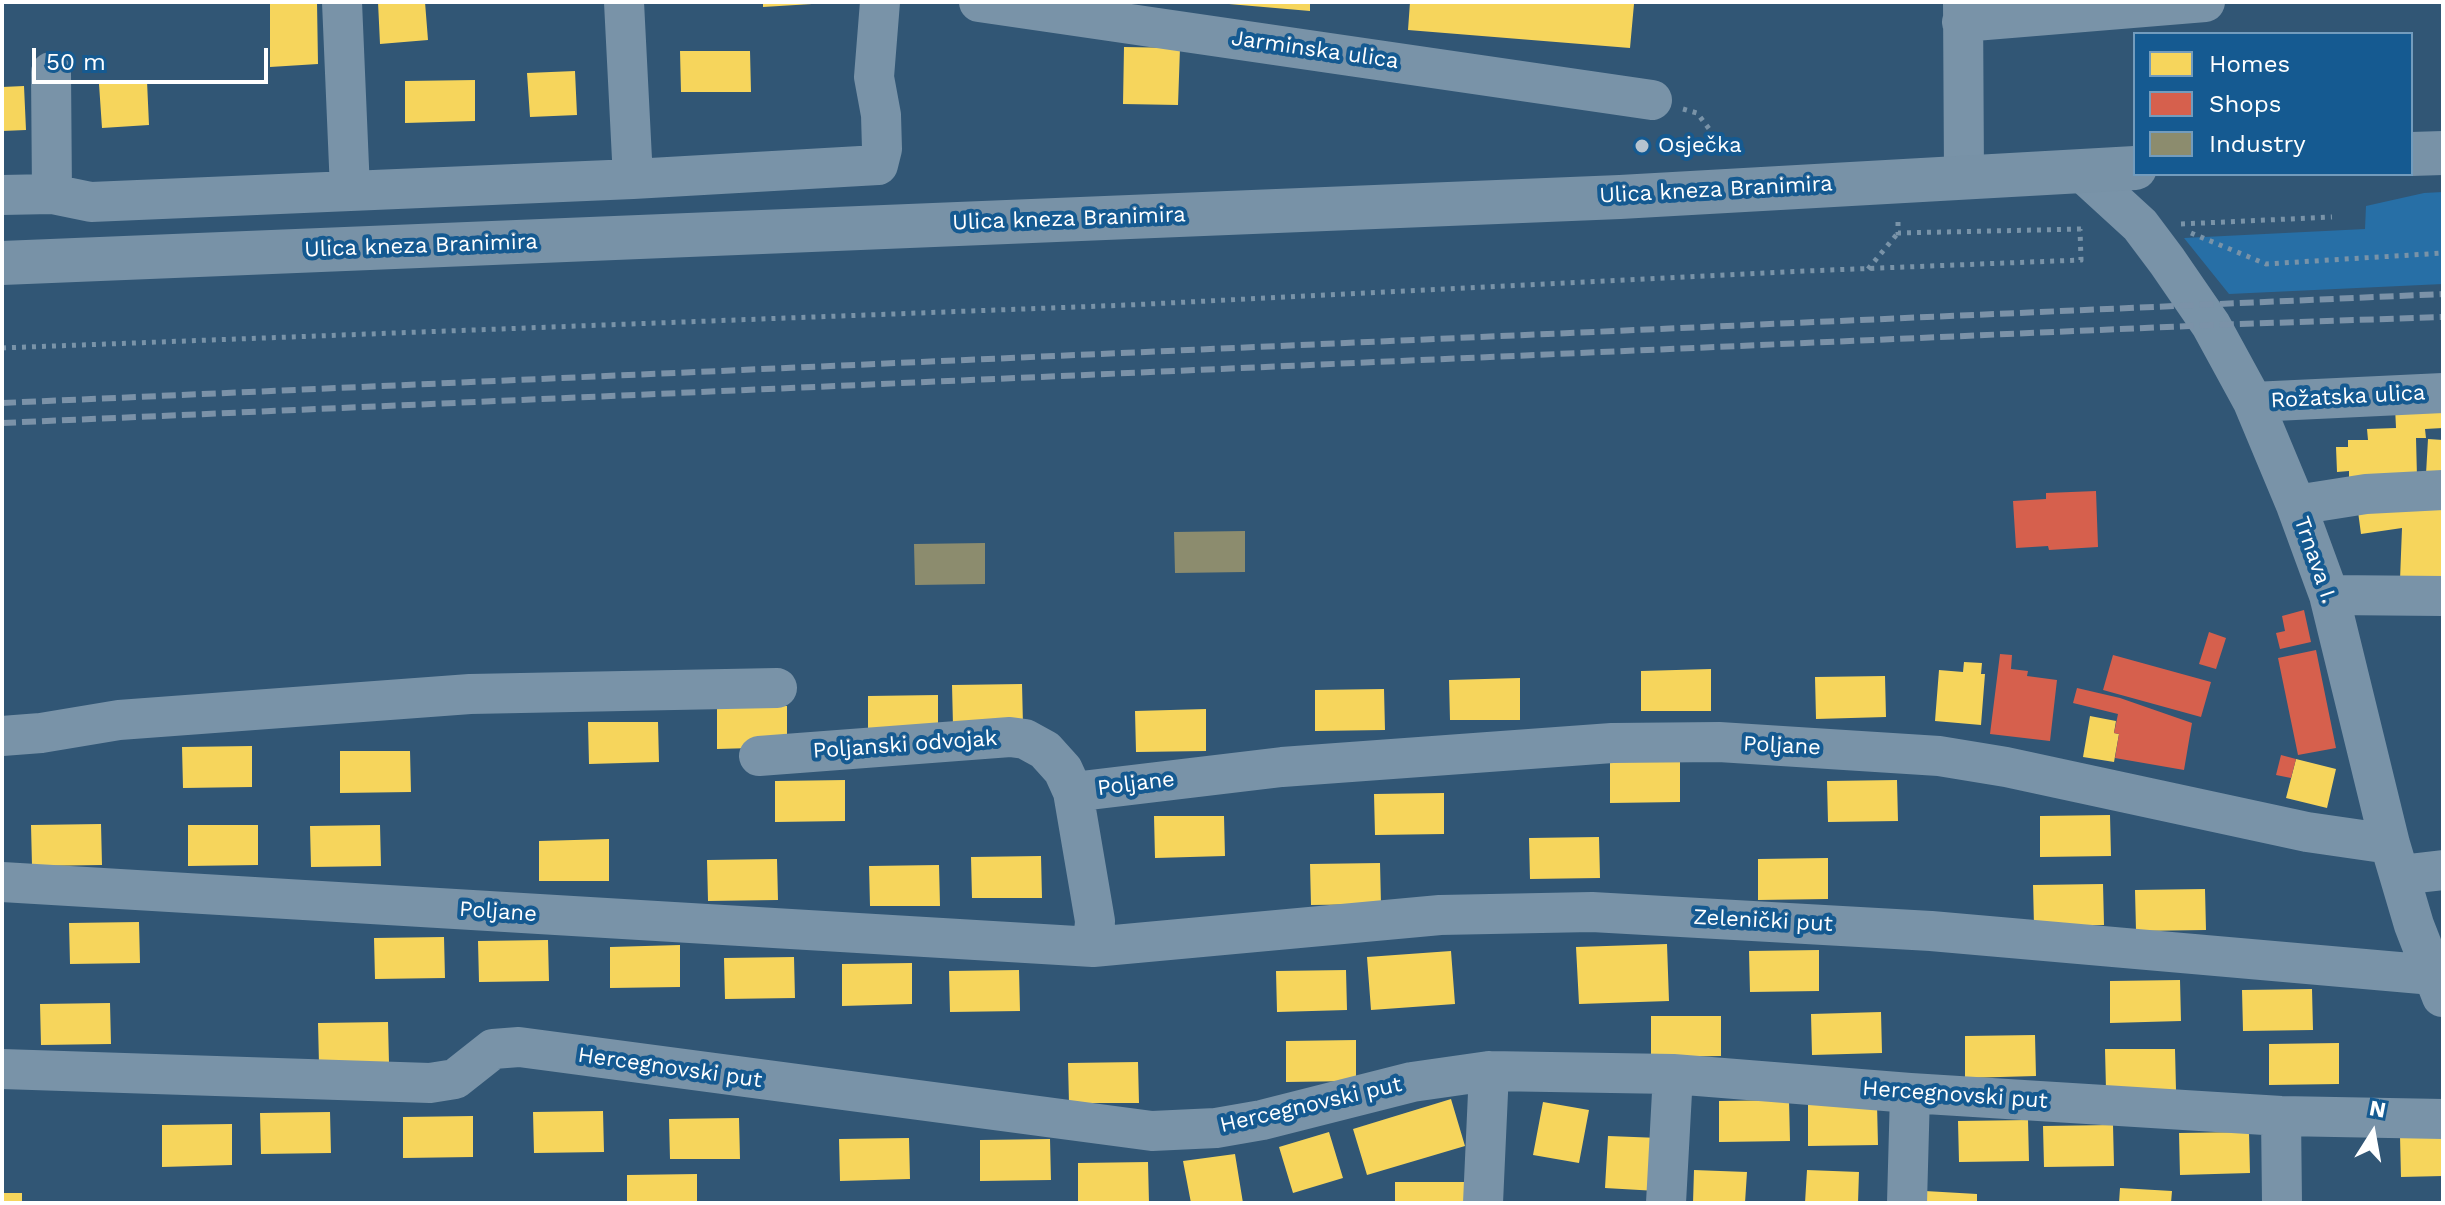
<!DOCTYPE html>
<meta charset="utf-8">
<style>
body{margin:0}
#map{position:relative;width:2445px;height:1205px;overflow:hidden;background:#315675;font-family:"Work Sans",sans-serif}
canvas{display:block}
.frame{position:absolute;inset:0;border:4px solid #fff;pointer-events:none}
.legend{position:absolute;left:2133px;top:32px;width:280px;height:144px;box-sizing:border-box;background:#155a91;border:2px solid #739cbd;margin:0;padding:10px 14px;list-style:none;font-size:24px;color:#fff}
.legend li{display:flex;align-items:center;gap:16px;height:40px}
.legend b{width:40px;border:2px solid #739cbd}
.north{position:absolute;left:2333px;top:1093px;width:80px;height:80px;-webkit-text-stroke:6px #155a91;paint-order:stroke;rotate:11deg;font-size:22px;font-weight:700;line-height:32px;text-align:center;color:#fff}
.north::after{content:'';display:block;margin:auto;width:28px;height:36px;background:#fff;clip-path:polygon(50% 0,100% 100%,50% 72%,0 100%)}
.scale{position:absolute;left:32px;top:48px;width:236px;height:36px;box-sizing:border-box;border:4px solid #fff;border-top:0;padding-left:10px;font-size:24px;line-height:28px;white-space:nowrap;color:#fff;-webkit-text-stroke:6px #155a91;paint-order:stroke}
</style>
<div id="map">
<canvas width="2445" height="1205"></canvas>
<div class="frame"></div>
<ul class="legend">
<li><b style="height:22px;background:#f6d55c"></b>Homes</li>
<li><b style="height:22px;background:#d6604d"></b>Shops</li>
<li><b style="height:22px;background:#8c8c6e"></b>Industry</li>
</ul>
<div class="north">N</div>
<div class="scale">50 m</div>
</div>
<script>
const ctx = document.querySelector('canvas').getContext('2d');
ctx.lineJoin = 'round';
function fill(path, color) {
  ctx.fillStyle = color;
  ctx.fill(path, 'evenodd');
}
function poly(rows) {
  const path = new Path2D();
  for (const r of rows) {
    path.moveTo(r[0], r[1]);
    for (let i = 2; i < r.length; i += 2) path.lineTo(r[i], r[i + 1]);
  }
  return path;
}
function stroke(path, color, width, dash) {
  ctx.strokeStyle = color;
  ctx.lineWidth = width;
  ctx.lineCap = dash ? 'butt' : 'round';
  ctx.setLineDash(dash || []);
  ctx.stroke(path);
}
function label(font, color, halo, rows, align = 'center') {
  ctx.font = font + ' "Work Sans",sans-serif';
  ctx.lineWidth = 8;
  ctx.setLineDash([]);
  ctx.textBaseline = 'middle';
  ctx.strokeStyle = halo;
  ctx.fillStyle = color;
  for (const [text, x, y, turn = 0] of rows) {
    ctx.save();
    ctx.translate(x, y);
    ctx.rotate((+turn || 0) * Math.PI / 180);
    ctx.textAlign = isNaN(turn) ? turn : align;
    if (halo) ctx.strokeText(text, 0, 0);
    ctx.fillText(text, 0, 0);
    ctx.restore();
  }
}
const green = poly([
 [2443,192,2443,284,2229,294,2184,238,2365,229,2366,206,2424,193]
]);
const homes = poly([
 [270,2,317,2,318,64,270,67],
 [378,2,425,2,428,40,380,44],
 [763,2,812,2,812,4,763,7],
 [1229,2,1310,2,1310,11,1229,4],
 [1410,2,1634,4,1630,48,1408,30],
 [1124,47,1180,48,1178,105,1123,104],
 [680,51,750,51,751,92,681,92],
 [575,71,577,115,530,117,527,73],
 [475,80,475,121,405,123,405,81],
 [147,81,149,125,102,128,99,84],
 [24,86,26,130,2,131,2,87],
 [2443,406,2443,428,2425,429,2426,438,2416,438,2417,477,2349,478,2349,471,2337,472,2336,447,2348,447,2348,440,2368,440,2367,429,2396,428,2395,407],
 [2428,439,2443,440,2443,475,2426,474],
 [2443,499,2443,582,2400,580,2402,528,2361,534,2357,504],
 [1964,662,1982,663,1981,674,1985,674,1981,725,1935,721,1939,670,1963,672],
 [1711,669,1711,711,1641,711,1641,671],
 [1885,676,1886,717,1816,719,1815,677],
 [1520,678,1520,720,1450,720,1449,680],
 [1022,684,1023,725,953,726,952,685],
 [1384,689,1385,730,1315,731,1315,690],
 [938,695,938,736,868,737,868,696],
 [787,706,787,747,717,749,717,708],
 [1206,709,1206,751,1136,752,1135,711],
 [2090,716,2116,721,2114,733,2119,734,2114,762,2083,757],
 [588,722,658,722,659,762,589,764],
 [252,746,252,787,183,788,182,747],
 [340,751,410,751,411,792,340,793],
 [2296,759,2336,769,2327,808,2286,798],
 [1680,761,1680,802,1610,803,1610,762],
 [845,780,845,821,775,822,775,781],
 [1897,780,1898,821,1828,822,1827,781],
 [1444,793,1444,834,1375,835,1374,794],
 [2110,815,2111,856,2040,857,2040,816],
 [1154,816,1224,816,1225,856,1155,858],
 [101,824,102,865,32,866,31,825],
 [188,825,258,825,258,865,188,866],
 [380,825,381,866,311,867,310,826],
 [1599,837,1600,878,1530,879,1529,838],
 [609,839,609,881,539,881,539,841],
 [1041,856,1042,898,972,898,971,857],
 [1828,858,1828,899,1758,900,1758,859],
 [777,859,778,900,708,901,707,860],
 [1380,863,1381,904,1311,905,1310,864],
 [939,865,940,906,870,906,869,866],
 [2103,884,2104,925,2034,926,2033,885],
 [2205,889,2206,930,2136,931,2135,890],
 [139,922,140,963,70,964,69,923],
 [444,937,445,978,375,979,374,938],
 [548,940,549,981,479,982,478,941],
 [1667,944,1669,1001,1579,1004,1576,947],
 [680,945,680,987,610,988,610,947],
 [1819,950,1819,991,1750,992,1749,951],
 [1451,951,1455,1004,1371,1010,1367,957],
 [794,957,795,998,725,999,724,958],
 [912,963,912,1004,842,1006,842,964],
 [1019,970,1020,1011,950,1012,949,971],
 [1346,970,1347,1010,1277,1012,1276,971],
 [2180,980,2181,1021,2110,1023,2110,981],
 [2312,989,2313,1030,2243,1031,2242,990],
 [110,1003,111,1044,41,1045,40,1004],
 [1881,1012,1882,1053,1812,1055,1811,1014],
 [1651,1016,1721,1016,1721,1056,1651,1057],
 [388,1022,389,1063,319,1064,318,1023],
 [2035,1035,2036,1076,1965,1078,1965,1036],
 [1356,1040,1356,1081,1286,1082,1286,1041],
 [2339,1043,2339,1084,2269,1085,2269,1044],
 [2105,1049,2175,1049,2176,1090,2106,1090],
 [1138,1062,1139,1103,1069,1103,1068,1063],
 [1451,1099,1465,1146,1367,1175,1353,1129],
 [1789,1100,1790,1141,1719,1142,1719,1101],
 [1543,1102,1589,1110,1579,1163,1533,1155],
 [1877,1104,1878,1145,1808,1146,1808,1105],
 [603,1111,604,1152,534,1153,533,1112],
 [330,1112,331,1153,261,1154,260,1113],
 [473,1116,473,1157,403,1158,403,1117],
 [739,1118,740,1159,670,1159,669,1119],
 [2028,1120,2029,1161,1959,1162,1958,1121],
 [232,1124,232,1165,162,1167,162,1125],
 [2113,1125,2114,1166,2044,1167,2043,1126],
 [1329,1132,1343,1178,1293,1193,1279,1147],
 [2249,1132,2250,1173,2180,1175,2179,1133],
 [2443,1135,2443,1176,2401,1177,2400,1136],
 [1608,1136,1660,1138,1657,1191,1605,1188],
 [909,1138,910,1179,840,1181,839,1139],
 [1050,1139,1051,1180,980,1181,980,1140],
 [1235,1154,1243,1203,1191,1203,1183,1161],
 [1148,1162,1149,1203,1078,1203,1078,1163],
 [1694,1170,1747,1172,1745,1203,1693,1203],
 [1807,1170,1859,1172,1858,1203,1805,1203],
 [697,1174,697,1203,627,1203,627,1175],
 [1395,1182,1465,1182,1465,1203,1395,1203],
 [2120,1188,2172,1191,2171,1203,2119,1203],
 [1925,1191,1977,1194,1977,1203,1924,1203],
 [2,1193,22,1193,22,1203,2,1203]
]);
const shops = poly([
 [2096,491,2098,547,2049,550,2048,546,2016,548,2013,501,2046,499,2046,493],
 [2304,610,2311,642,2280,649,2276,633,2285,631,2282,616],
 [2209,632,2226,638,2216,669,2199,664],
 [2316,650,2336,748,2298,755,2278,658],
 [2000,654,2012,655,2011,669,2028,671,2027,676,2057,680,2050,741,1990,734],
 [2113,655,2211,682,2201,717,2103,690],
 [2077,688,2120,698,2192,723,2184,770,2115,758,2119,734,2114,733,2118,714,2073,703],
 [2281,755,2296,759,2291,778,2276,775]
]);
const industry = poly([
 [1245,531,1245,572,1175,573,1174,532],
 [985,543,985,584,915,585,914,544]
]);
const path = poly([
 [1683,109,1697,113,1710,130],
 [1898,222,1898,233,2082,229],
 [2181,224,2332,217],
 [2191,233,2266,264,2443,253],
 [1868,269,1898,233],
 [2,348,1128,305,1805,271,2081,260,2080,229]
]);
const minor = poly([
 [342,2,350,190],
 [624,2,633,179],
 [979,2,1652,100],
 [1963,2,1964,176],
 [1962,22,2205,2],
 [51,72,52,194],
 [2081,171,2140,225,2167,261,2211,325,2253,402,2296,505,2329,595,2390,844,2414,925,2442,997],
 [2,195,52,194,91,202,633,179,878,165,882,149,881,115,874,77,880,2],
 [2253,402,2443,393],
 [2296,505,2366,494,2443,490],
 [2329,595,2443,596],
 [2,736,41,733,119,720,470,694,777,688],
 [759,756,1010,737,1025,739,1045,750,1063,770,1073,792],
 [2400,875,2443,870],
 [2,882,1093,947,1095,921,1073,792,1282,767,1612,743,1719,742,1939,756,2006,767,2307,832,2390,844],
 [1093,947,1440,915,1592,912,1931,931,2433,975],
 [2,1069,430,1083,455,1079,493,1049,519,1047,1152,1131,1216,1128,1262,1120,1412,1082,1489,1071,1673,1074,1910,1093,2281,1116,2443,1119],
 [2281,1116,2282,1203],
 [1483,1203,1489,1071],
 [1666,1203,1673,1074],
 [1907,1203,1910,1093]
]);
const major = poly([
 [2411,154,2443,153],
 [2,263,1620,197,2135,168]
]);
const rail = poly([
 [2,403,2443,294],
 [2,423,2211,325,2443,317]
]);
const markers = [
 [1642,146,8,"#b7c4cf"]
];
const streetNames = [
 ["Jarminska ulica",1315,50,8],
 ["Ulica kneza Branimira",1716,190,-3],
 ["Ulica kneza Branimira",1069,219,-2],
 ["Ulica kneza Branimira",421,246,-2],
 ["Rožatska ulica",2348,397,-3],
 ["Trnava I.",2315,560,71],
 ["Poljanski odvojak",905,745,-4],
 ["Poljane",1782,746,3],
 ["Poljane",1136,784,-7],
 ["Poljane",498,912,4],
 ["Zelenički put",1763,921,3],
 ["Hercegnovski put",670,1068,8],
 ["Hercegnovski put",1955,1095,4],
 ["Hercegnovski put",1311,1105,-13]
];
const poiNames = [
 ["Osječka",1658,146]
];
fill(green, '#276fa6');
fill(homes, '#f6d55c');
fill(shops, '#d6604d');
fill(industry, '#8c8c6e');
stroke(path, '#7993a8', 5, [4, 6]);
stroke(minor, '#7993a8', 40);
stroke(major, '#7892a7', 44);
stroke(rail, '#7b92a8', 6, [14, 6]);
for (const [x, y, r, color] of markers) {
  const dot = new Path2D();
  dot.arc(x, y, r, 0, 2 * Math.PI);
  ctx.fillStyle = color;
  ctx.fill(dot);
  stroke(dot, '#155a91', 3);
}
label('22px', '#fff', '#155a91', streetNames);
label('22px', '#fff', '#155a91', poiNames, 'left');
</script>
